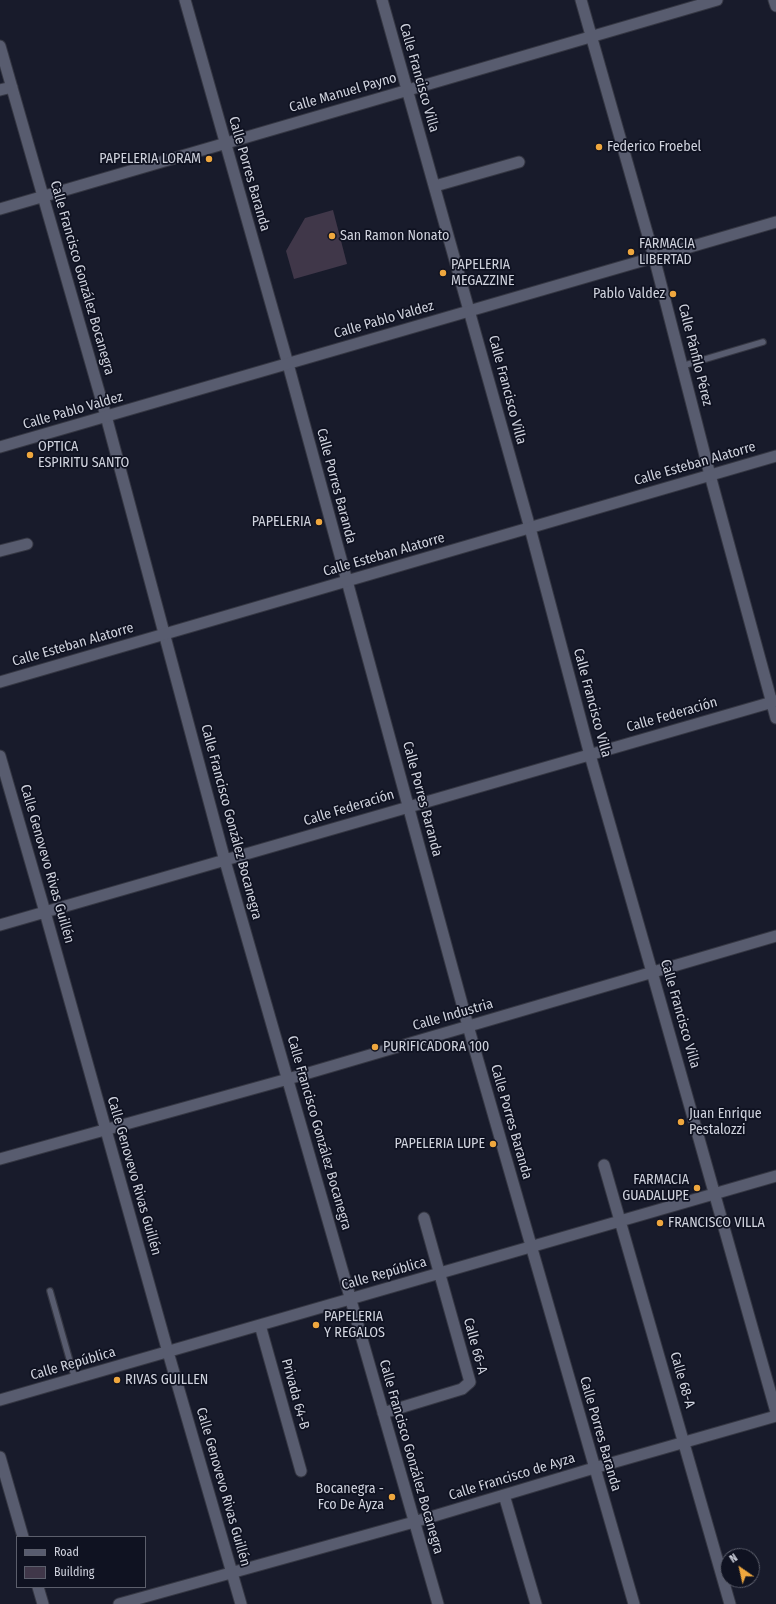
<!DOCTYPE html>
<meta charset="utf-8">
<style>
body{margin:0}
#map{position:relative;width:776px;height:1604px;overflow:hidden;background:#181b2b;font-family:"Fira Sans Condensed",sans-serif}
canvas{display:block}
.legend{position:absolute;left:16px;top:1536px;width:130px;height:52px;box-sizing:border-box;background:#0f1221;border:1px solid #5c5f6c;margin:0;padding:5px 7px;list-style:none;font-size:12px;color:#cfd2dd}
.legend li{display:flex;align-items:center;gap:8px;height:20px}
.legend b{width:20px;border:1px solid #5c5f6c}
.north{position:absolute;left:720px;top:1548px;width:40px;height:40px;box-sizing:border-box;background:#0f1221;border:1px solid #5c5f6c;border-radius:50%;rotate:326deg;font-size:11px;font-weight:700;line-height:16px;text-align:center;color:#cfd2dd}
.north::after{content:'';display:block;margin:auto;width:14px;height:18px;background:#efa73e;clip-path:polygon(50% 0,100% 100%,50% 72%,0 100%)}
</style>
<div id="map">
<canvas width="776" height="1604"></canvas>
<ul class="legend">
<li><b style="height:5px;background:#585c6f"></b>Road</li>
<li><b style="height:11px;background:#403749"></b>Building</li>
</ul>
<div class="north">N</div>
</div>
<script>
const ctx = document.querySelector('canvas').getContext('2d');
ctx.lineJoin = 'round';
function fill(path, color) {
  ctx.fillStyle = color;
  ctx.fill(path, 'evenodd');
}
function poly(rows) {
  const path = new Path2D();
  for (const r of rows) {
    path.moveTo(r[0], r[1]);
    for (let i = 2; i < r.length; i += 2) path.lineTo(r[i], r[i + 1]);
  }
  return path;
}
function stroke(path, color, width, dash) {
  ctx.strokeStyle = color;
  ctx.lineWidth = width;
  ctx.lineCap = dash ? 'butt' : 'round';
  ctx.setLineDash(dash || []);
  ctx.stroke(path);
}
function label(font, color, halo, rows, align = 'center') {
  ctx.font = font + ' "Fira Sans Condensed",sans-serif';
  ctx.lineWidth = 3.5;
  ctx.setLineDash([]);
  ctx.textBaseline = 'middle';
  ctx.strokeStyle = halo;
  ctx.fillStyle = color;
  for (const [text, x, y, turn = 0] of rows) {
    ctx.save();
    ctx.translate(x, y);
    ctx.rotate((+turn || 0) * Math.PI / 180);
    ctx.textAlign = isNaN(turn) ? turn : align;
    if (halo) ctx.strokeText(text, 0, 0);
    ctx.fillText(text, 0, 0);
    ctx.restore();
  }
}
const building = poly([
 [333,210,347,264,294,279,286,251,305,218]
]);
const service = poly([
 [682,366,763,342],
 [50,1291,75,1379]
]);
const minor = poly([
 [185,0,288,364,468,1026,634,1604],
 [382,0,530,528,590,755,652,972,776,1412],
 [581,0,654,257,710,475,776,718],
 [774,0,776,6],
 [0,46,106,416,225,861,438,1604],
 [0,90,12,87],
 [435,186,519,162],
 [0,209,717,0],
 [0,551,27,544],
 [0,756,45,912,168,1352,241,1604],
 [0,925,776,701],
 [0,1159,288,1079,776,936],
 [604,1165,730,1604],
 [260,1325,301,1471],
 [0,1400,776,1176],
 [383,1413,462,1389,470,1382,424,1218],
 [0,1457,23,1537],
 [504,1495,536,1604],
 [38,1587,43,1604],
 [119,1604,414,1522,594,1468,776,1416]
]);
const tertiary = poly([
 [0,447,776,222],
 [0,682,776,456]
]);
const markers = [
 [599,147,4,"#efa73e"],
 [209,159,4,"#efa73e"],
 [332,236,4,"#efa73e"],
 [631,252,4,"#efa73e"],
 [443,273,4,"#efa73e"],
 [673,294,4,"#efa73e"],
 [30,455,4,"#efa73e"],
 [319,522,4,"#efa73e"],
 [375,1047,4,"#efa73e"],
 [681,1122,4,"#efa73e"],
 [493,1144,4,"#efa73e"],
 [697,1188,4,"#efa73e"],
 [660,1223,4,"#efa73e"],
 [316,1325,4,"#efa73e"],
 [117,1380,4,"#efa73e"],
 [392,1497,4,"#efa73e"]
];
const streetNames = [
 ["Calle Francisco Villa",419,78,74],
 ["Calle Manuel Payno",343,93,-16],
 ["Calle Porres Baranda",249,174,74],
 ["Calle Francisco González Bocanegra",82,278,74],
 ["Calle Pablo Valdez",384,320,-16],
 ["Calle Pánfilo Pérez",695,355,76],
 ["Calle Francisco Villa",507,390,75],
 ["Calle Pablo Valdez",73,411,-16],
 ["Calle Esteban Alatorre",695,464,-16],
 ["Calle Porres Baranda",336,486,75],
 ["Calle Esteban Alatorre",384,555,-16],
 ["Calle Esteban Alatorre",73,645,-16],
 ["Calle Francisco Villa",592,703,75],
 ["Calle Federación",672,715,-16],
 ["Calle Porres Baranda",422,799,75],
 ["Calle Federación",349,808,-17],
 ["Calle Francisco González Bocanegra",231,822,75],
 ["Calle Genovevo Rivas Guillén",47,864,74],
 ["Calle Francisco Villa",680,1014,74],
 ["Calle Industria",453,1015,-16],
 ["Calle Porres Baranda",511,1122,74],
 ["Calle Francisco González Bocanegra",319,1133,74],
 ["Calle Genovevo Rivas Guillén",134,1176,74],
 ["Calle República",384,1274,-16],
 ["Calle 66-A",475,1346,75],
 ["Calle República",73,1364,-16],
 ["Calle 68-A",682,1380,74],
 ["Privada 64-B",295,1394,75],
 ["Calle Porres Baranda",600,1434,74],
 ["Calle Francisco González Bocanegra",411,1457,74],
 ["Calle Francisco de Ayza",512,1477,-17],
 ["Calle Genovevo Rivas Guillén",223,1487,74]
];
const poiNames = [
 ["Federico Froebel",607,147],
 ["PAPELERIA LORAM",201,159,"right"],
 ["San Ramon Nonato",340,236],
 ["FARMACIA",639,244],
 ["LIBERTAD",639,260],
 ["PAPELERIA",451,265],
 ["MEGAZZINE",451,281],
 ["Pablo Valdez",665,294,"right"],
 ["OPTICA",38,447],
 ["ESPIRITU SANTO",38,463],
 ["PAPELERIA",311,522,"right"],
 ["PURIFICADORA 100",383,1047],
 ["Juan Enrique",689,1114],
 ["Pestalozzi",689,1130],
 ["PAPELERIA LUPE",485,1144,"right"],
 ["FARMACIA",689,1180,"right"],
 ["GUADALUPE",689,1196,"right"],
 ["FRANCISCO VILLA",668,1223],
 ["PAPELERIA",324,1317],
 ["Y REGALOS",324,1333],
 ["RIVAS GUILLEN",125,1380],
 ["Bocanegra -",384,1489,"right"],
 ["Fco De Ayza",384,1505,"right"]
];
fill(building, '#403749');
stroke(service, '#353743', 8);
stroke(minor, '#353743', 13);
stroke(tertiary, '#353743', 13);
stroke(service, '#585c6f', 5.5);
stroke(minor, '#585c6f', 11);
stroke(tertiary, '#585c6f', 11);
for (const [x, y, r, color] of markers) {
  const dot = new Path2D();
  dot.arc(x, y, r, 0, 2 * Math.PI);
  ctx.fillStyle = color;
  ctx.fill(dot);
  stroke(dot, '#0f1221', 1.5);
}
label('14px', '#cfd2dd', '#0f1221', streetNames);
label('14px', '#cfd2dd', '#0f1221', poiNames, 'left');
</script>
